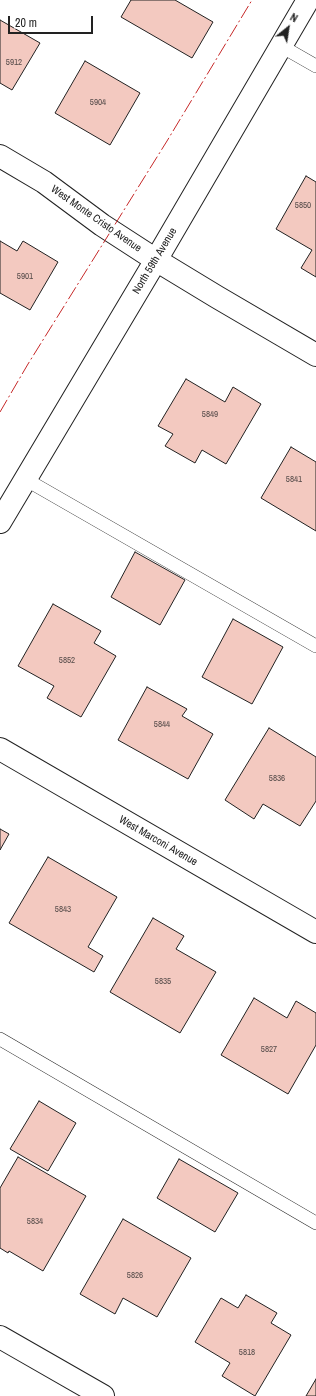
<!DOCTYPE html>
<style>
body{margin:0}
#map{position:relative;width:316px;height:1396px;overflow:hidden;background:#fff;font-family:"Archivo Narrow",sans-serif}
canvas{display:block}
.north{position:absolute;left:268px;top:8px;width:40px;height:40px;-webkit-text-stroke:3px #fff;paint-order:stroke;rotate:30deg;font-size:11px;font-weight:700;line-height:16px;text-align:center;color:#222}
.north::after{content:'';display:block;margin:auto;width:14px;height:18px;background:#222;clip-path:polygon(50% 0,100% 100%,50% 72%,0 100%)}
.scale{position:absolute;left:8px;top:16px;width:85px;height:18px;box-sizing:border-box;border:2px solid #222;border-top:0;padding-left:5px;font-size:12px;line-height:14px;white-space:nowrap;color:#222;-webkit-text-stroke:3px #fff;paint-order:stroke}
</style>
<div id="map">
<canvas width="316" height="1396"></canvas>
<div class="north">N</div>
<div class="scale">20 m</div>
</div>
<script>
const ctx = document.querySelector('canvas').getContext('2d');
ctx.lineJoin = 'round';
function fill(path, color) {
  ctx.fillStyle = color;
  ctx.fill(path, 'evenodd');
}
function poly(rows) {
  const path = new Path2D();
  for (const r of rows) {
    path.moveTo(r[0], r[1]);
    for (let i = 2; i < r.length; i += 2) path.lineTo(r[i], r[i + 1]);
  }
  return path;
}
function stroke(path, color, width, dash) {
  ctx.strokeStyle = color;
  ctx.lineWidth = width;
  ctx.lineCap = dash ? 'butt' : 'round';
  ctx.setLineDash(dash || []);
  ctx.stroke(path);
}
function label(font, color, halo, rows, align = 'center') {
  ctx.font = font + ' "Archivo Narrow",sans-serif';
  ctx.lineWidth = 3;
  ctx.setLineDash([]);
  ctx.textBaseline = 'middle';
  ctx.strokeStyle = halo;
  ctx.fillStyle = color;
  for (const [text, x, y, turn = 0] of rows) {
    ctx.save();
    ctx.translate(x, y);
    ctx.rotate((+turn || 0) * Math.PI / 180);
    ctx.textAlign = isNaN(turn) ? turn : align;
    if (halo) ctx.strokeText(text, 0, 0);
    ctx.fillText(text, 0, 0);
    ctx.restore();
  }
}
const building = poly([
 [131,0,175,0,213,22,192,58,121,17,131,0],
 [0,20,40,43,12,90,0,83,0,20],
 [85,61,140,93,110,145,55,113,85,61],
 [306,176,316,182,316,277,301,268,312,250,276,229,306,176],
 [0,241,17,251,23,241,58,262,30,310,0,293,0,241],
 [186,379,225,402,233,387,261,404,226,464,202,450,195,463,165,446,173,434,158,426,186,379],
 [291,447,316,462,316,531,261,498,291,447],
 [135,552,185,580,160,625,111,597,135,552],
 [53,604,101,631,94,643,116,656,81,717,47,698,54,686,18,666,53,604],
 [233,619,283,647,252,704,202,677,233,619],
 [147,687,187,709,182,716,213,734,188,779,118,740,147,687],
 [269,728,316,757,316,801,300,826,263,804,254,819,225,800,269,728],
 [0,829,9,834,0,850,0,829],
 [48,857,117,897,88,947,103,956,94,972,9,923,48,857],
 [153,918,184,936,176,949,216,972,180,1033,110,992,153,918],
 [254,998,287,1018,296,1001,316,1013,316,1045,288,1094,221,1055,254,998],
 [39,1101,76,1123,48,1171,10,1149,39,1101],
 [18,1157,86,1196,43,1271,9,1251,8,1253,0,1248,0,1188,18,1157],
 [179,1159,238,1193,215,1232,157,1198,179,1159],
 [123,1219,191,1258,157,1317,123,1298,115,1314,80,1294,123,1219],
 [246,1295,277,1313,271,1323,291,1335,255,1396,222,1376,230,1363,195,1342,221,1298,238,1308,246,1295],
 [316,1379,316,1396,306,1396,316,1379]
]);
const service = poly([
 [281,46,316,66],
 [25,479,316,646],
 [0,1039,316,1223]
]);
const minor = poly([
 [0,156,44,182,102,225,156,260,217,297,316,355],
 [0,749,316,932],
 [0,1337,103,1396]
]);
const secondary = poly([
 [0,522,156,260,308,0]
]);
const power = poly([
 [0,412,28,364,167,141,252,0]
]);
const numberNames = [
 ["5912",14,63],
 ["5904",98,103],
 ["5850",303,206],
 ["5901",25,277],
 ["5849",210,415],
 ["5841",294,480],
 ["5852",67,661],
 ["5844",162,725],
 ["5836",277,779],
 ["5843",63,910],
 ["5835",163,982],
 ["5827",269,1050],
 ["5834",35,1222],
 ["5826",135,1276],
 ["5818",247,1353]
];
const streetNames = [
 ["West Monte Cristo Avenue",96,219,35],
 ["North 59th Avenue",155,261,-59],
 ["West Marconi Avenue",158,841,30]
];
fill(building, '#f3c9c0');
stroke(building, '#222', 1);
stroke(service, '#222', 14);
stroke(minor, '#222', 24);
stroke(secondary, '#222', 24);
stroke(service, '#fff', 13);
stroke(minor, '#fff', 22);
stroke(secondary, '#fff', 22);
stroke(power, '#c62828', 1, [14, 3, 2, 3]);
label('9px', '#564c4a', null, numberNames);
label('11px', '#222', '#fff', streetNames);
</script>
